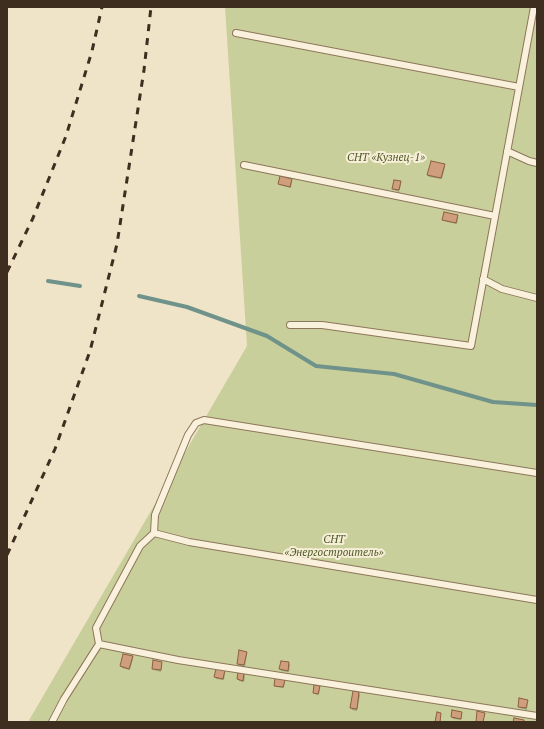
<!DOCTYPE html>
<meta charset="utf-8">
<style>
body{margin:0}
#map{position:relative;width:544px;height:729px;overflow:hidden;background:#f0e4c8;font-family:"PT Serif",serif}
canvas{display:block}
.frame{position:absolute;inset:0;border:8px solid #3d2e20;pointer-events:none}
</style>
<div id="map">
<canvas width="544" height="729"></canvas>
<div class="frame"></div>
</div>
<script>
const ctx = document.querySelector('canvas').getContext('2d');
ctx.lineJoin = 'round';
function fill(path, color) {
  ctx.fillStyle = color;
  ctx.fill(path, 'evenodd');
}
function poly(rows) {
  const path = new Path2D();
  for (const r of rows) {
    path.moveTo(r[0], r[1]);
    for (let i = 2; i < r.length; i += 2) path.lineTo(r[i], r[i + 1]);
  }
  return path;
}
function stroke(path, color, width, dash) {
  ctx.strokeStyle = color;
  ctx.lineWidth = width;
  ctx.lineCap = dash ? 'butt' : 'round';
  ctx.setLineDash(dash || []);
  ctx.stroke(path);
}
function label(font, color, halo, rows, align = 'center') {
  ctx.font = font + ' "PT Serif",serif';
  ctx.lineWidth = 4;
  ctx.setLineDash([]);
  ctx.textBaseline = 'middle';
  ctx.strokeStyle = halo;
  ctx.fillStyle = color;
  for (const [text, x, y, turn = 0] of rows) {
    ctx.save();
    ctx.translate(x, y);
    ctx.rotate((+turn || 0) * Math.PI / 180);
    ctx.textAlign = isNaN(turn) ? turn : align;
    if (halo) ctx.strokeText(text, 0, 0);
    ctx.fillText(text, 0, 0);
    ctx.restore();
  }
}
const green = poly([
 [225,7,537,7,537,722,28,722,247,346]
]);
const shadow = poly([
 [444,165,445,167,442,179,429,177,428,175],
 [291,180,292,182,291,188,280,185,279,184],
 [400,182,401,184,399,192,394,190,393,189],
 [457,216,458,217,457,224,444,221,443,220],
 [246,653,247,654,245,667,239,666,238,664],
 [132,657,133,659,130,670,122,668,121,666],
 [161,663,162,664,161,672,154,670,153,669],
 [289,663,290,665,289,672,281,671,280,669],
 [224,671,225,673,224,680,216,679,215,677],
 [244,674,245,676,244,682,239,681,238,679],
 [284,681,285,682,284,688,276,687,275,685],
 [319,687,320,689,319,695,315,694,314,693],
 [359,693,360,695,357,711,352,710,351,708],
 [527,700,528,702,527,710,520,708,519,707],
 [453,711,461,713,462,714,461,720,453,719,452,717]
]);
const stream = poly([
 [48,281,80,286],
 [139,296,187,307,267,336,316,366,394,374,493,402,537,405]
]);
const building = poly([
 [431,161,445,164,441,178,427,175,431,161],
 [280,176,292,179,290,187,278,184,280,176],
 [394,180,401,181,399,190,392,189,394,180],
 [444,212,458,215,456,223,442,220,444,212],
 [239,650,247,652,244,665,237,664,239,650],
 [123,654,133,656,129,669,120,666,123,654],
 [153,660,162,662,161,670,152,669,153,660],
 [281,661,289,662,288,671,279,669,281,661],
 [216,669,225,670,223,679,214,677,216,669],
 [238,672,244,673,243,681,237,679,238,672],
 [275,678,285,680,283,687,274,686,275,678],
 [314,685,320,686,318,694,313,693,314,685],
 [353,691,359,692,357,709,350,708,353,691],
 [519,698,528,700,526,708,518,707,519,698],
 [452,710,462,712,461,719,451,717,452,710],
 [477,711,485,713,483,722,476,722,477,711],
 [437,712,441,713,440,722,435,722,437,712],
 [514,718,524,720,524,722,513,722,514,718]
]);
const service = poly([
 [236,33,519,87],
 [507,151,529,161,537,163],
 [244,165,495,216],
 [483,279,502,289,537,298],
 [290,325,322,325,471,346,534,7],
 [154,533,155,515,188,435,196,423,204,420,537,473],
 [99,644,178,660,537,716],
 [52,722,64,699,99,644,96,628,140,546,154,533,189,542,537,600]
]);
const rail = poly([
 [7,272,33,218,66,136,92,51,102,7],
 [7,555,55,449,90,351,117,244,144,70,151,7]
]);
const parkNames = [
 ["СНТ «Кузнец-1»",386,158],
 ["СНТ",334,540],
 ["«Энергостроитель»",334,553]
];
fill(green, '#c9cf9b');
fill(shadow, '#0003');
stroke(stream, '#6f938a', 4);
fill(building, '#cf9f7d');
stroke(building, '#8d5f41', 1);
stroke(service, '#8d765c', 8);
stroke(service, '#faf1dc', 6);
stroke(rail, '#3d2e20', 3, [7, 7]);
label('italic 11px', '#4d5a26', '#f7eed8', parkNames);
</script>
